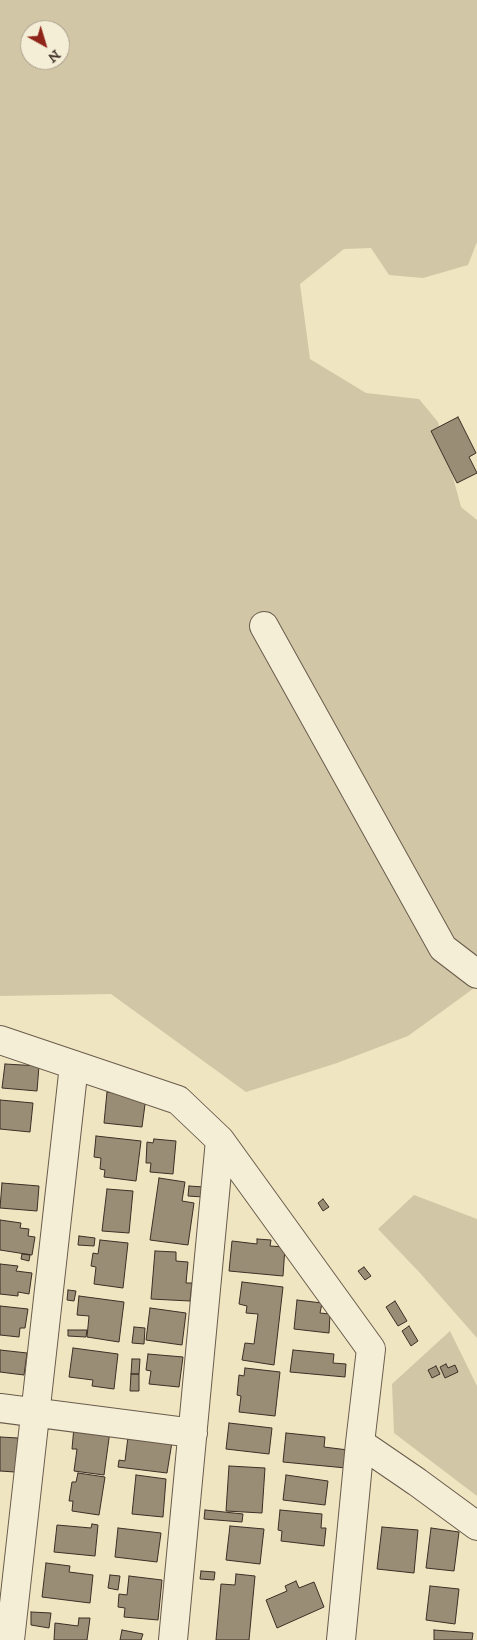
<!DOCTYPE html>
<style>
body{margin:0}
#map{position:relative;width:477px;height:1640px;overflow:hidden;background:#efe5c1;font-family:"IM FELL DW Pica",serif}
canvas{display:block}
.north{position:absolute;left:20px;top:20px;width:50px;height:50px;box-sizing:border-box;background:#f5eed7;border:1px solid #aba190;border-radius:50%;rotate:141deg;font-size:14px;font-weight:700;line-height:20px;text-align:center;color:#3d2e25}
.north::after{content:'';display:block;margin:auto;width:18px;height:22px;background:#8f2418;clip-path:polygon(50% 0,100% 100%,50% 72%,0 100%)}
</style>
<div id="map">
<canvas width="477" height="1640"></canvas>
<div class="north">N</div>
</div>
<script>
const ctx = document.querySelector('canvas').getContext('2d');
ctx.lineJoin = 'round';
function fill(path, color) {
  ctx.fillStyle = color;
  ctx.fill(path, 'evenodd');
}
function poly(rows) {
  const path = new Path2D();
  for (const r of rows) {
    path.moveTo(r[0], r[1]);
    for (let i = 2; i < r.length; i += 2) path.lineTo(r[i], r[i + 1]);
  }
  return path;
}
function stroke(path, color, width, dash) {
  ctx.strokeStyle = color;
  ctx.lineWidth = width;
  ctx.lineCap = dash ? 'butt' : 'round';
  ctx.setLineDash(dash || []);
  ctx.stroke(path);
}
const green = poly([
 [0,0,477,0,477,242,468,265,423,278,389,275,371,248,344,249,300,284,310,359,366,393,419,399,438,422,461,507,477,520,477,986,408,1036,337,1063,246,1092,111,994,0,996],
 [30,30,60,30,60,60,30,60],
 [414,1195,477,1219,477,1338,420,1273,378,1229],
 [450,1331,477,1386,477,1496,394,1433,392,1384]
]);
const building = poly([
 [458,417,476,453,469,457,477,473,457,483,431,431,458,417],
 [5,1064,39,1066,37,1091,2,1088,5,1064],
 [107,1092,146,1097,142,1127,104,1123,107,1092],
 [0,1100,33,1103,30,1132,0,1129,0,1100],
 [96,1136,141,1141,136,1181,104,1177,105,1170,100,1169,101,1158,94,1157,96,1136],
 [154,1139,176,1141,173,1174,150,1172,151,1163,146,1163,147,1142,153,1143,154,1139],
 [159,1178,185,1182,182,1201,194,1203,188,1245,150,1240,159,1178],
 [2,1183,39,1186,37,1211,0,1208,2,1183],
 [189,1186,204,1187,203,1197,188,1196,189,1186],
 [107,1189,133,1191,129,1233,102,1231,107,1189],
 [323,1199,329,1207,323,1211,318,1203,323,1199],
 [0,1220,21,1223,20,1228,29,1229,28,1236,35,1237,32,1255,0,1250,0,1220],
 [79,1236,95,1238,94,1246,78,1245,79,1236],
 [257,1239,271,1240,270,1246,285,1247,283,1276,229,1271,232,1241,257,1244,257,1239],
 [100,1240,128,1243,123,1288,94,1284,96,1267,91,1266,93,1253,98,1254,100,1240],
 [155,1251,176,1252,176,1261,188,1262,186,1283,192,1283,190,1301,151,1299,155,1251],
 [22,1254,30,1255,29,1261,21,1259,22,1254],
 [0,1264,18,1266,16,1271,32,1273,29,1294,18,1292,18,1296,0,1294,0,1264],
 [364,1267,371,1276,365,1280,358,1271,364,1267],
 [242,1282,283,1287,274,1365,242,1360,245,1343,254,1344,258,1314,246,1313,247,1306,239,1304,242,1282],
 [68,1290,76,1291,74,1301,67,1300,68,1290],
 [79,1296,124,1302,119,1342,87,1337,89,1316,77,1315,79,1296],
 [297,1300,322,1303,320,1313,330,1314,329,1333,294,1329,297,1300],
 [395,1301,407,1321,398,1326,386,1307,395,1301],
 [0,1306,28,1309,25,1328,20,1328,19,1337,0,1335,0,1306],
 [150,1308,186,1313,182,1345,146,1340,150,1308],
 [409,1326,418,1341,411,1346,402,1331,409,1326],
 [134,1327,145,1328,144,1344,132,1343,134,1327],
 [68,1330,87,1330,86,1337,68,1336,68,1330],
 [73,1348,118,1354,114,1389,92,1386,93,1380,69,1377,73,1348],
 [0,1350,27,1353,24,1375,0,1372,0,1350],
 [293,1350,334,1354,333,1363,346,1364,345,1377,290,1372,293,1350],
 [148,1354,183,1357,179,1387,149,1384,151,1371,146,1370,148,1354],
 [132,1359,140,1359,139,1374,131,1374,132,1359],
 [446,1364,448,1368,455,1365,458,1372,445,1378,440,1367,446,1364],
 [436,1366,440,1374,432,1378,428,1370,436,1366],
 [245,1368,280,1372,275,1416,239,1412,241,1396,237,1395,239,1375,244,1376,245,1368],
 [131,1374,139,1374,139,1391,130,1391,131,1374],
 [229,1423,272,1428,269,1454,226,1449,229,1423],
 [74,1427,110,1431,104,1475,74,1471,77,1449,72,1449,74,1427],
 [286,1433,325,1437,324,1447,348,1450,346,1468,283,1462,286,1433],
 [0,1437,18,1438,15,1472,0,1471,0,1437],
 [128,1437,172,1442,167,1473,118,1467,119,1460,125,1461,128,1437],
 [229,1466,265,1468,262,1513,226,1511,229,1466],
 [78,1473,105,1477,99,1515,72,1511,73,1501,69,1501,72,1482,76,1482,78,1473],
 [136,1475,166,1479,163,1517,132,1514,136,1475],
 [286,1475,328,1481,325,1505,283,1500,286,1475],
 [205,1510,243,1514,242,1522,204,1519,205,1510],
 [280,1510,322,1514,321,1528,326,1528,324,1546,281,1541,282,1531,278,1530,280,1510],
 [92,1524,98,1525,95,1556,54,1552,57,1525,91,1528,92,1524],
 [230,1526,264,1529,260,1564,226,1560,230,1526],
 [382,1527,418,1530,414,1573,377,1569,382,1527],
 [118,1528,161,1533,157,1562,115,1557,118,1528],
 [431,1528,459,1532,454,1571,426,1568,431,1528],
 [46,1563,70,1566,69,1572,93,1575,90,1603,42,1597,46,1563],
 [201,1571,215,1572,214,1580,200,1579,201,1571],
 [236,1574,255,1576,249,1640,216,1640,221,1584,235,1585,236,1574],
 [110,1575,120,1576,118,1590,108,1588,110,1575],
 [129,1576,162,1580,158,1620,124,1617,125,1608,118,1607,119,1594,127,1595,129,1576],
 [296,1581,299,1588,314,1582,324,1607,277,1628,266,1600,287,1591,285,1586,296,1581],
 [430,1586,459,1589,455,1624,426,1620,430,1586],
 [31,1612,51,1613,49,1628,31,1625,31,1612],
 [79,1618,90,1618,87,1640,54,1640,55,1623,78,1626,79,1618],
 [122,1630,143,1634,141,1640,120,1640,122,1630],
 [434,1630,473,1633,472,1640,434,1640,434,1630]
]);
const minor = poly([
 [264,626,443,948,477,974],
 [0,1040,178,1100,220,1140,371,1349,360,1443,417,1482,477,1526],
 [0,1408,193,1433],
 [10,1640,74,1065],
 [173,1640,220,1140],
 [341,1640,360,1443]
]);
fill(green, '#d1c6a6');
fill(building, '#9a8d76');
stroke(building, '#3d2e25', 1);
stroke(minor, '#6a5c4c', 30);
stroke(minor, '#f5eed7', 28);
</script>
